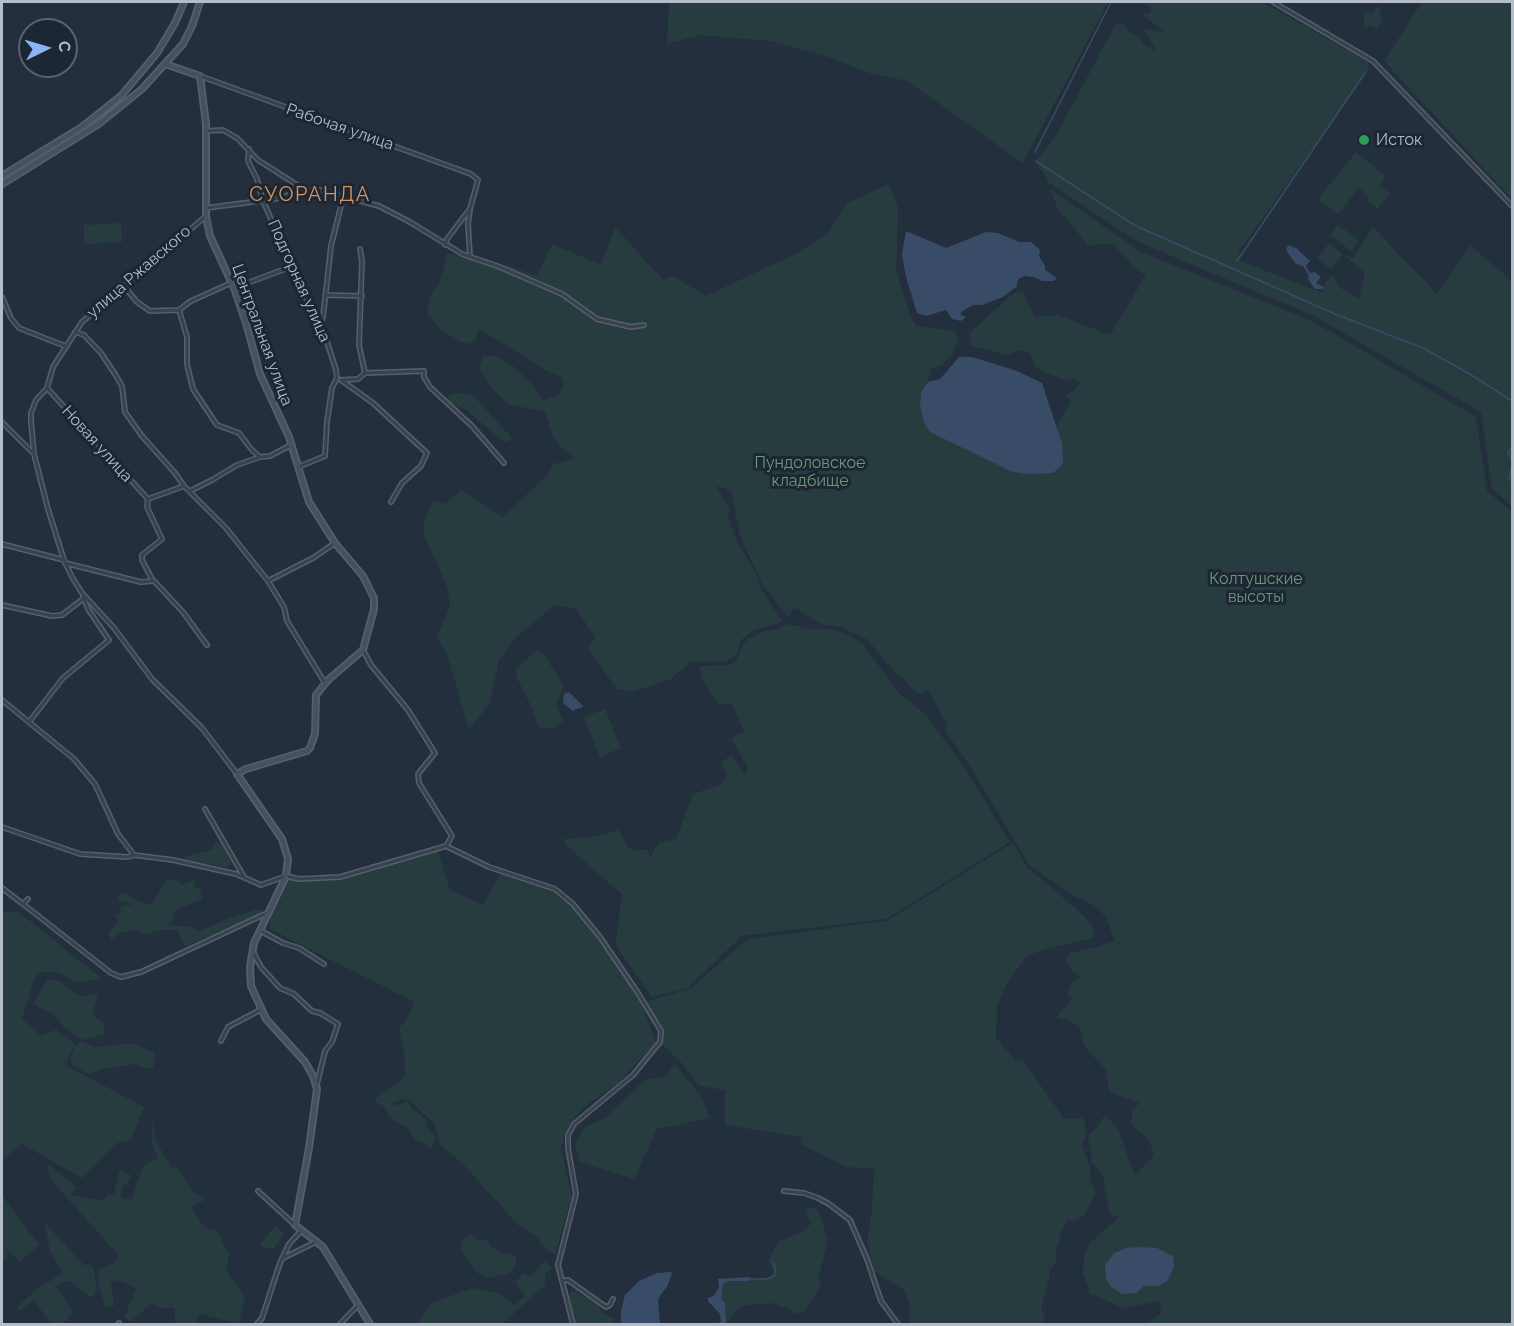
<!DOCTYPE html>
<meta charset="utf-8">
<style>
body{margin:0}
#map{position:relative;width:1514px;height:1326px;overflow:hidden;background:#242f3e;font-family:Raleway,sans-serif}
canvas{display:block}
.frame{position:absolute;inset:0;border:3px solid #b4bcc9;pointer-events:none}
.north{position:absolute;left:18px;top:18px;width:60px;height:60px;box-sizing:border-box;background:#1d2633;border:2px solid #59626f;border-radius:50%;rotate:85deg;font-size:16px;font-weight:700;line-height:24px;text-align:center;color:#b4bcc9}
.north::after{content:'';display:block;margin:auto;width:21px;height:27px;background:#8ab4f8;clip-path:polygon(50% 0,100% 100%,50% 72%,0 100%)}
</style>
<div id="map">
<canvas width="1514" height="1326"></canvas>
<div class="frame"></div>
<div class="north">С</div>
</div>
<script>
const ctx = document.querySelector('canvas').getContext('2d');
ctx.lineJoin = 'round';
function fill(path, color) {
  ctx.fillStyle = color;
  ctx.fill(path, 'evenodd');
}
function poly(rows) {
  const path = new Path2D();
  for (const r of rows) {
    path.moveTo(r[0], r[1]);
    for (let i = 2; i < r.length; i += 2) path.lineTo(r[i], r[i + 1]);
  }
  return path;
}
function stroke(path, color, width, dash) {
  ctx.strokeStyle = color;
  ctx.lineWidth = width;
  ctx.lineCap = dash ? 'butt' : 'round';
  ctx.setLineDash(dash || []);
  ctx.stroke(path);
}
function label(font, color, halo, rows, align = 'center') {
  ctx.font = font + ' Raleway,sans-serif';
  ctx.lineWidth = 6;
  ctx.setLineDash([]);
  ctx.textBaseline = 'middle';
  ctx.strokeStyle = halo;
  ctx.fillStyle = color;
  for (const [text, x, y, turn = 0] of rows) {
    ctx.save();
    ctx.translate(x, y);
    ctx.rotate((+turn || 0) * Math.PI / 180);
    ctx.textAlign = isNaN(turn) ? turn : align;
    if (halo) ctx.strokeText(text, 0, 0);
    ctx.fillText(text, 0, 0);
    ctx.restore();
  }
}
const green = poly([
 [669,2,1108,2,1023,163,907,81,869,73,829,57,770,41,700,35,667,44],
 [1144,2,1263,2,1368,62,1368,71,1239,251,1240,261,1320,292,1332,274,1339,287,1359,299,1365,273,1343,254,1331,269,1317,259,1329,243,1342,254,1353,258,1373,227,1437,294,1470,245,1506,276,1512,283,1512,506,1492,489,1481,412,1314,316,1138,242,1048,182,1045,174,1035,162,1056,136,1115,25,1125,24,1130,33,1139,36,1144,44,1153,51,1155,49,1143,28,1165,33,1142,14,1151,12,1151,8],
 [1422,2,1512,2,1512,199,1384,61],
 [1376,7,1381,10,1380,16,1383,19,1377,29,1370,25,1367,28,1364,27,1364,15,1366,12,1373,13],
 [1356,152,1386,176,1380,185,1390,193,1377,209,1367,201,1369,197,1359,188,1338,214,1318,199],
 [889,184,898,208,896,270,910,315,916,326,955,331,959,340,952,354,942,365,931,368,928,382,921,392,1027,474,1029,474,1030,470,1071,401,1065,395,1074,391,1081,383,1075,380,1062,379,1041,371,1036,367,1030,353,1020,350,1006,355,972,346,969,333,1014,293,1023,292,1035,317,1058,315,1110,335,1146,275,1139,272,1113,244,1088,245,1058,209,1050,189,1141,252,1312,321,1476,417,1487,491,1512,512,1512,1324,1147,1324,1160,1314,1161,1301,1123,1308,1090,1293,1083,1272,1085,1253,1090,1243,1119,1217,1111,1215,1105,1193,1104,1178,1092,1162,1088,1136,1097,1127,1105,1115,1118,1129,1135,1176,1154,1155,1149,1140,1131,1124,1132,1110,1140,1103,1109,1092,1106,1070,1084,1046,1079,1026,1068,1020,1056,1018,1072,998,1067,993,1071,983,1080,977,1070,969,1065,960,1069,953,1093,948,1115,941,1106,917,1094,905,1074,896,1029,865,970,766,945,731,947,725,928,690,918,694,900,675,896,674,868,640,841,627,821,624,794,607,788,617,763,586,740,536,731,490,716,486,730,508,728,515,735,538,753,568,764,594,783,622,754,630,741,640,737,654,729,660,721,662,691,661,671,679,632,692,617,689,588,649,595,637,576,609,555,605,515,638,499,660,490,703,469,730,447,654,437,638,450,606,448,589,425,537,423,525,433,501,445,504,461,490,503,517,546,476,554,464,575,458,563,449,553,437,545,412,508,404,492,388,479,369,483,356,495,356,513,366,531,383,544,400,558,395,564,384,562,377,545,370,496,339,477,329,477,337,471,344,459,341,441,330,427,314,431,294,439,284,448,253,497,268,509,266,537,276,552,244,601,265,615,227,663,280,673,276,706,296,797,253,828,233,847,203],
 [121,223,122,242,84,244,84,225],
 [1338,225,1359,240,1351,251,1330,235],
 [461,393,473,395,511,437,511,440,504,442,465,409,450,402,446,398,451,394],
 [789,624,811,629,830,629,846,634,862,643,899,693,927,716,965,768,1010,842,886,919,742,936,688,988,652,997,618,949,616,942,622,894,597,873,566,845,563,839,591,837,619,830,627,845,634,851,647,849,650,857,659,843,676,839,693,794,722,784,727,777,721,762,732,755,745,775,748,768,731,739,744,731,732,704,718,704,701,678,700,666,729,665,736,661,743,644,748,639,764,631,775,630],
 [538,649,546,658,562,683,563,688,556,704,563,721,554,728,542,729,538,726,532,708,517,678,515,669],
 [605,709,621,748,600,757,584,717],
 [217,841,222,845,232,864,227,868,184,859,186,856,211,850],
 [1013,843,1027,867,1073,906,1093,926,1094,936,1091,939,1045,949,1027,956,1007,983,997,1007,996,1038,1016,1061,1023,1060,1064,1119,1083,1118,1087,1132,1082,1145,1090,1167,1090,1178,1095,1193,1085,1215,1076,1220,1068,1220,1062,1231,1058,1245,1055,1247,1057,1261,1049,1270,1050,1275,1041,1309,1045,1318,1041,1323,1037,1324,910,1324,909,1302,904,1290,874,1271,867,1241,872,1209,874,1169,846,1167,801,1144,802,1137,725,1125,725,1090,699,1086,680,1061,662,1045,660,1029,646,1002,691,988,747,939,887,921],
 [438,851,450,890,483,905,501,873,523,879,552,890,571,906,586,921,641,1002,656,1043,618,1083,583,1108,566,1129,561,1149,572,1195,555,1255,545,1249,535,1235,519,1226,463,1164,440,1144,435,1124,408,1099,401,1099,392,1103,396,1106,407,1101,413,1111,416,1111,426,1120,427,1127,436,1139,431,1149,424,1143,415,1140,407,1127,396,1122,389,1116,384,1106,376,1103,376,1098,405,1077,405,1060,399,1028,406,1020,414,1002,270,929,270,916,288,878,300,881,330,879],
 [175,879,182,885,195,880,195,887,201,890,202,899,174,911,173,919,167,925,191,927,199,931,230,918,255,910,261,910,262,913,185,947,177,930,161,930,144,934,135,929,120,933,111,940,109,932,116,925,117,918,115,914,122,913,119,907,127,905,130,906,131,904,125,901,118,902,118,896,123,893,141,902,152,905,165,881],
 [2,912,19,912,102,979,75,982,60,973,41,972,35,977,22,1018,41,1036,56,1030,75,1044,65,1065,144,1107,131,1140,117,1143,82,1178,22,1144,2,1160],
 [48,979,60,981,78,995,84,997,93,993,98,996,92,1015,103,1023,105,1034,82,1040,62,1025,54,1015,33,1003],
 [81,1041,95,1047,132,1043,155,1053,153,1068,145,1069,136,1064,104,1069,88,1074,73,1065,70,1059,74,1049],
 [675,1064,701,1096,710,1118,657,1129,634,1179,579,1162,575,1144,585,1127,605,1118,645,1080,665,1076],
 [153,1114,155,1140,168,1161,172,1168,177,1166,194,1193,199,1194,205,1200,190,1206,205,1228,217,1231,229,1255,226,1270,245,1297,239,1324,201,1314,197,1316,198,1324,175,1324,175,1308,160,1308,152,1303,131,1321,124,1317,136,1289,124,1282,111,1280,114,1306,105,1307,99,1287,98,1269,115,1263,118,1255,54,1183,46,1167,49,1165,77,1187,70,1195,104,1201,106,1196,114,1194,119,1171,131,1175,127,1184,122,1186,121,1197,131,1200,142,1168,148,1162,158,1159,152,1144],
 [2,1195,39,1245,20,1262,6,1250,8,1257,2,1262],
 [808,1207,818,1209,828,1240,818,1279,822,1283,805,1311,796,1314,790,1309,771,1303,748,1305,739,1307,726,1323,725,1304,721,1299,723,1284,729,1281,767,1279,774,1276,769,1259,779,1241,800,1233,811,1224,806,1212],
 [45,1223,84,1265,90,1265,93,1267,97,1289,94,1296,89,1297,70,1281,62,1282,56,1286,73,1312,62,1324,51,1324,34,1300,19,1311,17,1307,37,1289,63,1273,50,1251],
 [275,1226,285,1234,273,1249,259,1246],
 [471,1234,478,1240,486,1240,491,1247,503,1253,516,1256,515,1267,508,1274,485,1278,475,1271,461,1249,461,1241],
 [544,1261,552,1268,545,1274,545,1285,502,1324,418,1324,431,1303,473,1288,498,1293,514,1305,526,1296,515,1283,523,1273,530,1277],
 [571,1292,576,1292,599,1305,602,1313,616,1319,613,1324,577,1324,569,1297]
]);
const water = poly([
 [906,231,946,248,986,232,998,233,1019,242,1031,242,1040,250,1039,256,1045,266,1045,270,1057,278,1053,281,1042,281,1034,277,1025,276,1018,279,1017,286,1003,297,982,305,973,305,961,312,961,315,966,317,961,321,952,319,946,310,926,316,917,313,906,277,902,255],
 [1288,245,1296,248,1310,261,1306,266,1310,273,1315,272,1321,277,1316,283,1324,287,1322,289,1315,289,1308,279,1309,276,1303,266,1295,263,1286,250],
 [959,357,972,357,1017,371,1042,383,1062,444,1063,464,1053,473,1027,474,1013,472,930,432,924,422,920,405,921,392,928,382,940,379],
 [569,692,583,706,583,707,574,710,574,712,563,703,564,694],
 [1137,1247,1157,1248,1173,1256,1174,1266,1168,1280,1159,1286,1144,1286,1136,1293,1122,1294,1110,1286,1106,1278,1105,1265,1114,1253,1127,1248],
 [672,1272,668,1285,658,1299,660,1324,621,1324,621,1311,625,1295,639,1281,657,1273],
 [749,1277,750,1281,729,1281,723,1284,721,1299,725,1303,726,1323,718,1324,721,1321,720,1314,708,1301,708,1298,714,1296,719,1287,718,1279]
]);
const stream = poly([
 [1035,152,1111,2],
 [1036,161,1134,225,1335,314,1423,348,1473,376,1512,401],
 [1237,261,1365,73],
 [1512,447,1508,453,1512,460],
 [1512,466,1509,479,1512,481],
 [750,1279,767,1279,774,1276,776,1268,773,1263]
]);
const street = poly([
 [1273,2,1373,61,1512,206],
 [200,76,471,174,478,180,470,209,468,224,470,257],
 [206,131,223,130,237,138,258,160,305,190,319,190,379,206,410,222,462,254,500,267,562,294,597,319,631,327,644,325],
 [249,149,248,161,257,179,263,201,315,318,321,323,336,370,337,378,332,388,327,422,325,456,298,467],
 [206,208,275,199,305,190],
 [206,216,82,322,53,367,47,388,36,400,31,413,31,422,34,454,48,509,64,560,72,577,82,593,114,628,152,679,202,728,237,774],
 [445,245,447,239,469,210],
 [124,286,137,302,150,311,179,310,191,301,231,283],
 [234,288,293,266],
 [326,295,362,296],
 [2,297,11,318,19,328,65,346],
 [179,310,187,337,187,364,193,389,217,425,239,433,252,450,260,457,270,456,291,445],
 [321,323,323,317,331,246,343,198],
 [75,332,84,335,101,353,115,374,122,386,125,412,142,436,175,473,184,486,226,528,268,581,284,607,287,621,325,683],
 [365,373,424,371,424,377,430,387,472,426,504,463],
 [341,380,373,403,427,453,421,466,402,483,391,502],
 [341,380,358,379,365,373,359,345,362,261,360,249],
 [47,388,148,499],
 [2,422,32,452],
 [190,491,212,480,237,465,260,457],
 [2,544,64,560],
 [65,563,141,582,154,581,183,612,207,645],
 [153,581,142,560,142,555,162,539,147,507,148,499,184,486],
 [268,581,313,558,335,543],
 [2,605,52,616,62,615,83,599],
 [2,700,74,759,95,784,118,834,134,855],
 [29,722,63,678,109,640,88,609,83,596],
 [205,809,244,877],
 [2,827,80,854,128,857,134,855,173,860,236,874,261,885,286,876,299,879,340,877,446,846,452,836,419,783,418,774,435,753,408,710,371,665,363,650],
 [446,846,489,867,555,889,573,904,600,937,638,993,661,1031,660,1042,633,1075,574,1124,568,1135,568,1148,576,1194,558,1265,573,1324],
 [2,888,23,904],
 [28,899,23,904,111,973,121,977,141,972,267,913],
 [261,931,283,943,299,948,324,964],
 [253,952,261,967,280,988,294,994,312,1011,320,1013,338,1024,332,1042,325,1051,317,1084],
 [221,1041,228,1027,260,1010],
 [258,1191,295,1225],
 [784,1191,804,1193,818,1198,829,1204,850,1220,867,1259,881,1301,898,1324],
 [283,1258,316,1242],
 [562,1281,568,1280,606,1307,610,1305,613,1299],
 [119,1324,119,1323],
 [257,1324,262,1318,280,1263,289,1244,301,1231],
 [340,1324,358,1305]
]);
const secondary = poly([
 [165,64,200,76,206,124,206,216,210,236,234,288,246,323,260,374,289,437,309,502,335,543,363,576,374,598,374,609,363,650,328,680,316,695,315,734,310,748,307,751,246,769,237,774,282,839,288,859,286,876,254,943,250,967,251,986,266,1019,305,1062,313,1076,317,1089,309,1148,295,1225,323,1247,370,1324],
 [2,176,82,127,121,96,157,53,175,23,184,2],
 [2,184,100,123,142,89,183,44,192,26,200,2]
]);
const markers = [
 [1364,140,6,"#2e9e5b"]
];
const streetNames = [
 ["Рабочая улица",340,127,19],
 ["улица Ржавского",139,272,-41],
 ["Подгорная улица",299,281,66],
 ["Центральная улица",262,335,70],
 ["Новая улица",97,444,48]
];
const poiNames = [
 ["Исток",1376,140]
];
const parkNames = [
 ["Пундоловское",810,463],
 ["кладбище",810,481],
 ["Колтушские",1256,579],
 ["высоты",1256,597]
];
const quarterNames = [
 ["СУОРАНДА",310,195]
];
fill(green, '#263c3f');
fill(water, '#394c67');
stroke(stream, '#394c67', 1.5);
stroke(street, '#565f6c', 6);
stroke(secondary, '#565f6c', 8);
stroke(street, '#38414e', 3);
stroke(secondary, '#465061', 4.5);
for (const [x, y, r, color] of markers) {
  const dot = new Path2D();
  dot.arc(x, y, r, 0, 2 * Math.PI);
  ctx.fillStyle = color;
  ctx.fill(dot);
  stroke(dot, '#1d2633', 2);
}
label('16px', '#b4bcc9', '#1d2633', streetNames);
label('16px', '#b4bcc9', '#1d2633', poiNames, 'left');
label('16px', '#6b9a76', '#1d2633', parkNames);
ctx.letterSpacing = '1.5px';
label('20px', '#d59563', '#1d2633', quarterNames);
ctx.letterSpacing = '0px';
</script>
